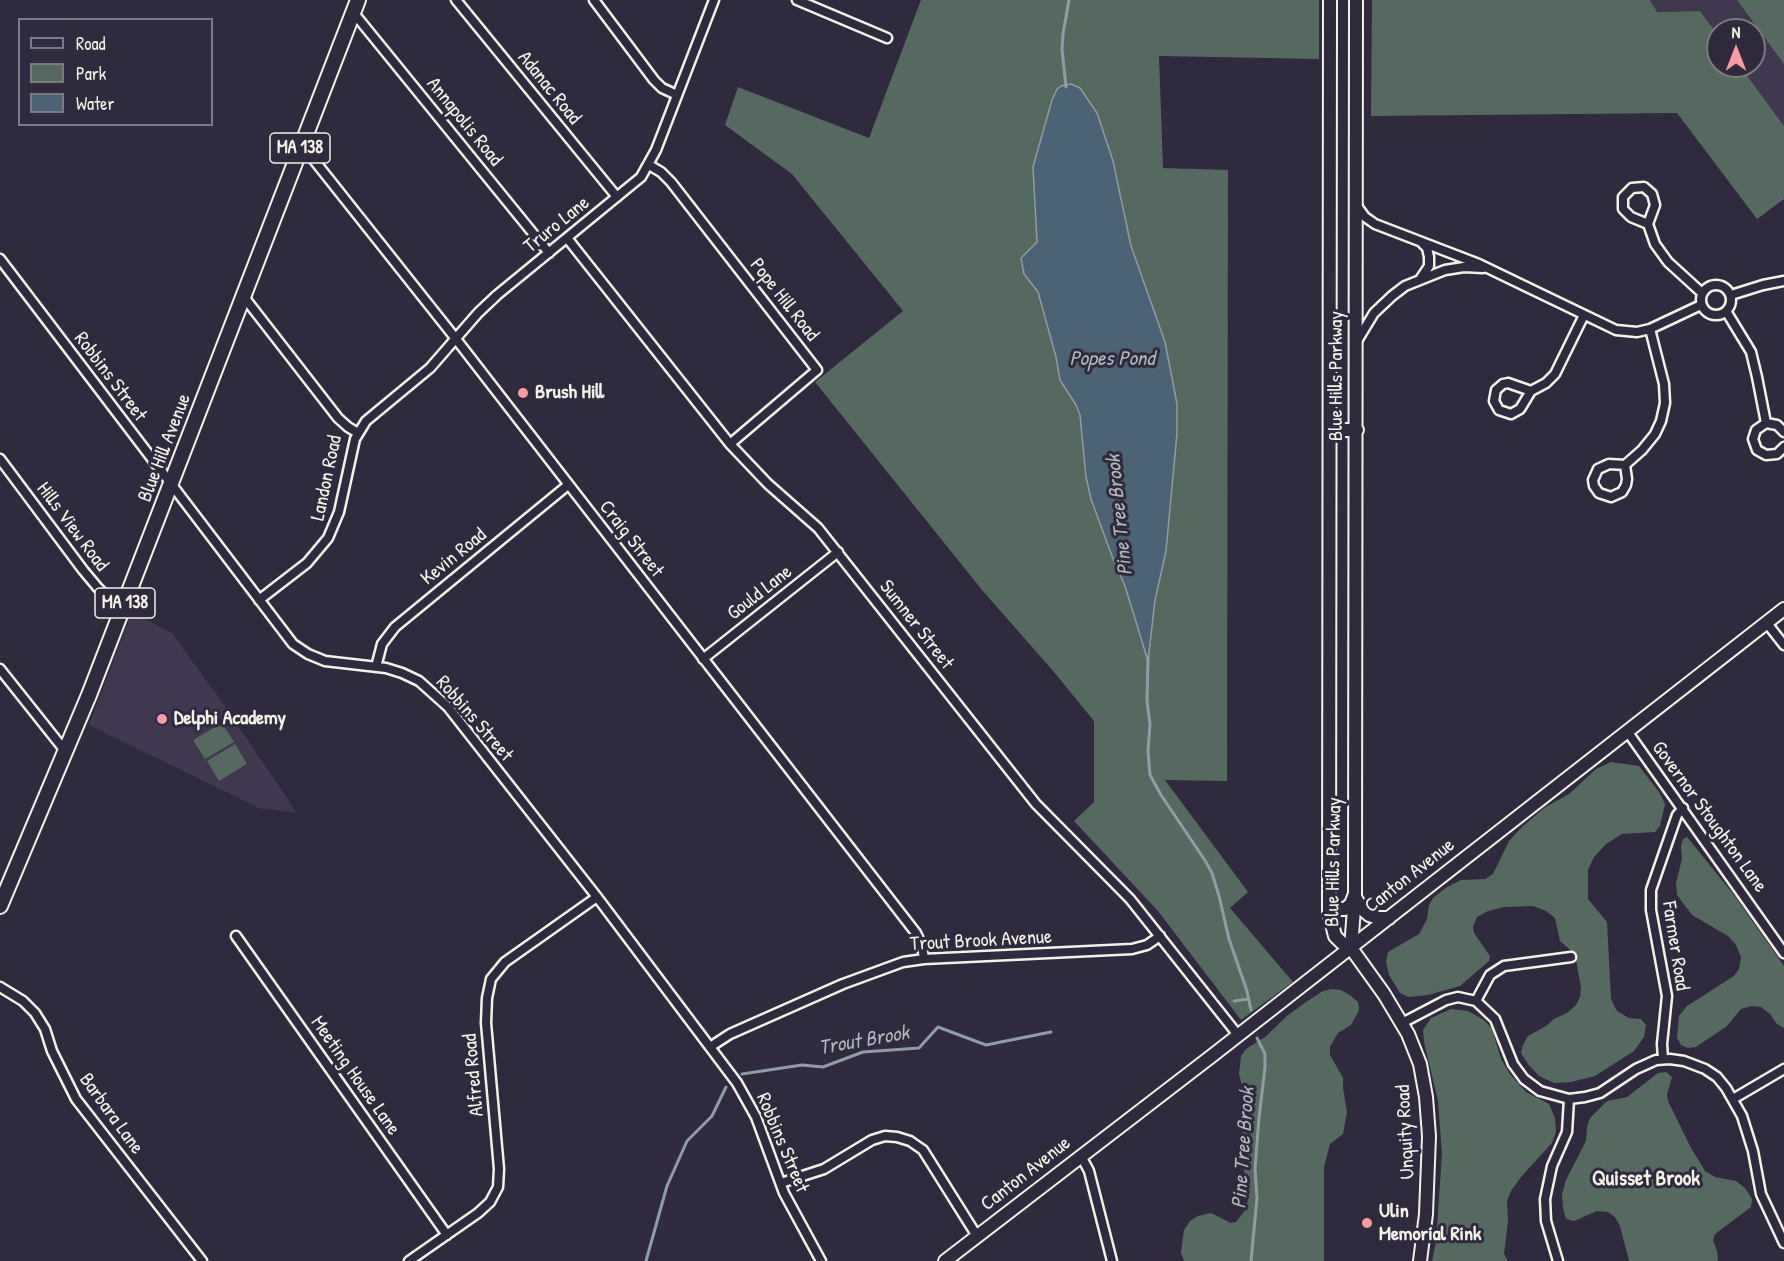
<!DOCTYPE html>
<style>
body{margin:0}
#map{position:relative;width:1784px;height:1261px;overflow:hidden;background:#2f2a3d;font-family:"Patrick Hand",sans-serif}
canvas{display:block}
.legend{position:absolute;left:18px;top:18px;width:195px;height:108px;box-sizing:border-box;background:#2f2a3d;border:2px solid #7e7a81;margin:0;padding:8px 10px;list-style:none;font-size:18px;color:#f4f1e8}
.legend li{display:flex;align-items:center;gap:12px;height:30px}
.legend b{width:30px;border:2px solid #7e7a81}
.north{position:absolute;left:1706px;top:18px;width:60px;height:60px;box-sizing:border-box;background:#2f2a3d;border:2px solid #7e7a81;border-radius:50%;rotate:0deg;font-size:16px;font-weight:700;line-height:24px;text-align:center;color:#f4f1e8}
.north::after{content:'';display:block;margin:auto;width:21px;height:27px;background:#ff9aa2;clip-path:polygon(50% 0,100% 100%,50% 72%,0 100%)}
</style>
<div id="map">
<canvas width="1784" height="1261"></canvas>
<ul class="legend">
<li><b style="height:8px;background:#2f2a3d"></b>Road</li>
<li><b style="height:16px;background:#566961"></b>Park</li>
<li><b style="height:16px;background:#4b6375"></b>Water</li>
</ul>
<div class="north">N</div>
</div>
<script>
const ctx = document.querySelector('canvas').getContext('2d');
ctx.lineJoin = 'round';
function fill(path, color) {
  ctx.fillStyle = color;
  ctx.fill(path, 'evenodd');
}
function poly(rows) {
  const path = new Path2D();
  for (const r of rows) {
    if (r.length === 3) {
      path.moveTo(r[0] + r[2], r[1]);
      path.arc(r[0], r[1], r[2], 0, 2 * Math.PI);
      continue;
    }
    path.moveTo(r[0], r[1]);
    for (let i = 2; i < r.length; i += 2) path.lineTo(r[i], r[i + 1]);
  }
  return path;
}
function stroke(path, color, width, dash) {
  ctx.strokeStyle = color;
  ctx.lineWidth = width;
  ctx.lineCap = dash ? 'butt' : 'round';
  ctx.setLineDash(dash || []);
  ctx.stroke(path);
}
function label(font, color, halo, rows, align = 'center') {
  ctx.font = font + ' "Patrick Hand",sans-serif';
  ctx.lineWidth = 6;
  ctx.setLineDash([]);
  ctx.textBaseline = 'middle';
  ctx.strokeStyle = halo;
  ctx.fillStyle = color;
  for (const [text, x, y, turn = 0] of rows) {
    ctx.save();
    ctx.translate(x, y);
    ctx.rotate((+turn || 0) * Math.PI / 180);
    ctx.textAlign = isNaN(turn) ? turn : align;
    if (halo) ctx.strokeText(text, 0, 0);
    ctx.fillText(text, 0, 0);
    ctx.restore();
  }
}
const built = poly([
 [1650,0,1784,0,1784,126,1740,66,1754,66,1754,30,1718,30,1718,35,1700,11,1657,12],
 [132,612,172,633,229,712,297,813,259,808,89,725]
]);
const green = poly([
 [921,0,1319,0,1319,59,1159,56,1163,168,1228,170,1227,781,1165,780,1248,892,1230,908,1293,982,1241,1020,1158,911,1074,821,1094,802,1094,721,1054,672,982,590,815,382,903,311,792,174,725,125,738,87,869,138],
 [1372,0,1650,0,1657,12,1700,11,1718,35,1718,66,1740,66,1784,126,1784,199,1757,219,1677,113,1371,116],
 [1737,0,1784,0,1784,64],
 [222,723,234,742,205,759,193,740],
 [235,744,247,764,219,781,207,761],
 [1611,762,1639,766,1659,792,1665,804,1660,826,1655,832,1622,834,1606,844,1594,857,1588,870,1588,899,1607,922,1611,999,1617,1011,1629,1018,1641,1019,1646,1025,1644,1037,1634,1051,1595,1076,1571,1082,1554,1083,1539,1076,1528,1064,1521,1053,1523,1045,1528,1036,1546,1026,1554,1019,1567,1013,1576,1005,1580,997,1581,988,1575,954,1560,941,1555,918,1546,911,1533,906,1504,907,1488,911,1477,917,1473,927,1474,933,1490,956,1489,961,1460,986,1446,990,1428,995,1408,997,1400,993,1389,975,1386,962,1388,952,1419,934,1427,919,1429,905,1433,898,1447,887,1461,880,1485,879,1493,874,1509,841,1523,826,1544,808,1569,794,1596,769],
 [1687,837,1734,895,1784,966,1784,1028,1777,1024,1770,1014,1761,1007,1751,1006,1741,1009,1727,1026,1696,1047,1688,1048,1681,1045,1677,1038,1679,1016,1687,1006,1734,976,1739,969,1741,957,1736,945,1728,936,1692,915,1677,895,1676,883,1682,859,1681,846,1683,839],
 [1332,989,1341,990,1351,996,1358,1002,1359,1010,1351,1025,1338,1033,1330,1047,1330,1055,1343,1078,1343,1088,1347,1112,1343,1134,1330,1144,1324,1167,1324,1261,1184,1261,1181,1253,1182,1244,1184,1230,1190,1221,1198,1216,1211,1213,1231,1223,1236,1222,1246,1209,1248,1199,1244,1171,1241,1108,1243,1090,1239,1074,1241,1056,1246,1049,1265,1037,1287,1016,1306,1002,1323,991],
 [1451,1009,1468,1011,1484,1020,1492,1029,1501,1059,1510,1074,1526,1092,1549,1104,1555,1118,1556,1132,1552,1143,1521,1177,1511,1191,1507,1201,1508,1221,1504,1254,1508,1261,1432,1261,1436,1242,1442,1154,1438,1101,1424,1042,1423,1030,1431,1018],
 [1666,1072,1672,1077,1667,1094,1668,1101,1690,1146,1705,1171,1715,1177,1736,1181,1745,1188,1752,1199,1751,1207,1715,1234,1713,1240,1717,1251,1718,1261,1629,1261,1620,1226,1615,1217,1608,1212,1597,1211,1574,1221,1566,1219,1563,1208,1562,1194,1566,1180,1586,1141,1587,1127,1590,1118,1607,1101,1627,1097,1658,1073]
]);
const water = poly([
 [1071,84,1080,88,1097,113,1113,161,1131,246,1165,342,1177,404,1177,433,1166,551,1155,600,1148,661,1125,586,1112,556,1091,499,1086,477,1080,415,1076,405,1060,380,1056,357,1038,292,1024,274,1021,258,1037,242,1033,167,1052,100,1057,89,1061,86,1071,84]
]);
const stream = poly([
 [1066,87,1062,49,1063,34,1069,0],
 [1148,657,1147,701,1150,724,1148,751,1150,775,1161,795,1206,862,1212,873,1219,896,1229,939,1247,991,1251,1010],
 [1234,1001,1249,999],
 [742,1074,802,1065,823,1067,863,1052,919,1048,938,1027,986,1045,1051,1032],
 [646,1261,667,1186,687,1141,712,1116,726,1087],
 [1251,1261,1257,1198,1255,1169,1259,1118,1265,1067,1265,1054,1257,1038]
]);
const minor = poly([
 [456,0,617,197],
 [594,0,654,80,662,88,677,95],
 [797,0,887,38],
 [353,12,549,253],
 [302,145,456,339,916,933,922,946,924,959],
 [649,165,661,172,671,182,817,370,730,444],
 [1357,206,1365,217,1375,224,1479,264,1616,330,1637,332,1650,329,1701,305],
 [1648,224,1631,217,1623,209,1623,197,1632,188,1644,187,1652,194,1655,205,1648,224,1655,244,1668,262,1702,293],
 [567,238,730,444,768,484,818,528,1036,804,1130,899,1238,1035],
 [1421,242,1427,248,1429,257,1429,266,1421,278],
 [0,259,293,644,308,654,325,661,386,668,402,673,419,681,448,707,597,897,737,1083,756,1117,784,1193,821,1261],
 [1716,300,15],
 [1731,295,1763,285,1784,281],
 [244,297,338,418,348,427,358,433],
 [1726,311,1751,352,1757,377,1766,423],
 [1357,341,1374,313,1392,296,1405,286,1445,270,1464,267,1483,268],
 [1508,383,1531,391,1520,409,1511,414,1499,410,1494,401,1496,390,1503,384,1508,383],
 [1531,391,1546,383,1555,374,1584,315],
 [1784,432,1777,425,1766,423,1756,430,1753,439,1757,450,1766,455,1777,454,1784,447],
 [0,459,83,570,98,588,122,611],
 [1609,464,1625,465,1627,479,1626,485,1622,492,1611,497,1599,493,1594,486,1593,480,1598,469,1609,464],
 [1625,465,1642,450,1655,434,1661,421,1665,403,1664,384,1650,329],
 [259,600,307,563,328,538,339,512,355,439,366,421,430,368,478,313,497,295,641,177,656,150,714,0],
 [1766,622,1784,645],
 [703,659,838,552],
 [376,667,382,644,395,627,568,485],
 [0,669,66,752],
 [1627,731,1784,953],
 [236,936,447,1235],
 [0,987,23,1001,35,1013,45,1029,52,1051,76,1099,202,1261],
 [1476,1001,1490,975,1504,966,1571,957],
 [1402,1023,1446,1000,1458,997,1476,1001,1495,1019,1513,1064,1524,1079,1540,1091,1569,1099,1585,1097,1600,1093,1636,1069,1656,1060,1670,1059,1684,1061,1705,1069,1717,1077,1726,1088,1742,1116,1753,1151,1761,1194,1784,1243],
 [710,1047,730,1034,843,984,903,962,924,959,1132,949,1147,945,1160,936],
 [1663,1059,1662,1044,1667,996,1651,910,1651,890,1677,815,1683,808],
 [1733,1099,1784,1069],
 [1081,1156,1089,1171,1112,1261],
 [781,1183,824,1169,872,1140,885,1136,897,1137,910,1141,923,1150,977,1236],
 [409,1261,478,1213,490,1202,498,1187,499,1169,486,1023,487,998,491,979,505,962,597,897],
 [1558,1261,1546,1221,1545,1199,1552,1166,1567,1132,1569,1099]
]);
const secondary = poly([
 [1330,0,1329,912,1335,936,1342,943,1351,948,1384,994,1408,1034,1420,1064,1426,1097,1429,1136,1426,1214,1420,1261],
 [1331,430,1357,430],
 [1355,897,1362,909,1369,915,1379,918,1389,918],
 [1329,903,1337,909,1345,909,1351,904,1354,896],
 [1351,948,1355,895,1356,0],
 [945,1261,1213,1055,1784,609]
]);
const trunk = poly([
 [0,906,89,695,358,0]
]);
const markers = [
 [523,393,6,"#ff9aa2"],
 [162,719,6,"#ff9aa2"],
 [1367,1223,6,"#ff9aa2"]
];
const shields = [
 [300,148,60],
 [125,603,60]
];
const shieldNames = [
 ["MA 138",300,148],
 ["MA 138",125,603]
];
const streetNames = [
 ["Adanac Road",549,88,51],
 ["Annapolis Road",464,122,51],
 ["Truro Lane",557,225,-39],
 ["Pope Hill Road",784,300,52],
 ["Blue Hills Parkway",1337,376,-90],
 ["Robbins Street",110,377,53],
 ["Blue Hill Avenue",165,448,-69],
 ["Landon Road",327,478,-78],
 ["Hills View Road",72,527,53],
 ["Craig Street",631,539,52],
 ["Kevin Road",454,557,-39],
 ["Gould Lane",760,593,-38],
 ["Sumner Street",916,625,52],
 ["Robbins Street",474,719,49],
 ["Governor Stoughton Lane",1709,817,54],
 ["Blue Hills Parkway",1334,862,-89],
 ["Canton Avenue",1410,876,-38],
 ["Trout Brook Avenue",981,941,-3],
 ["Farmer Road",1675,946,81],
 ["Alfred Road",474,1075,-95],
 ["Meeting House Lane",355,1076,55],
 ["Barbara Lane",111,1114,54],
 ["Unquity Road",1406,1132,-93],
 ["Robbins Street",782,1143,67],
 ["Canton Avenue",1026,1174,-38]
];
const poiNames = [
 ["Brush Hill",535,393],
 ["Delphi Academy",174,719],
 ["Ulin",1379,1212],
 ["Memorial Rink",1379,1235]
];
const waterNames = [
 ["Popes Pond",1112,359],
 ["Pine Tree Brook",1120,515,-96],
 ["Trout Brook",864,1041,-10],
 ["Pine Tree Brook",1244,1148,-86]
];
const neighbourhoodNames = [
 ["Quisset Brook",1646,1179]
];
fill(built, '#40384e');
fill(green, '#566961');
fill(water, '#4b6375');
stroke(water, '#8f9ca3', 1.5);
stroke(stream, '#8f9ca3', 3);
stroke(minor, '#f4f1e8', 13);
stroke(secondary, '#f4f1e8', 16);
stroke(trunk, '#f4f1e8', 18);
stroke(minor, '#2f2a3d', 8);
stroke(secondary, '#2f2a3d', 12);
stroke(trunk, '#2f2a3d', 14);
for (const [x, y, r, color] of markers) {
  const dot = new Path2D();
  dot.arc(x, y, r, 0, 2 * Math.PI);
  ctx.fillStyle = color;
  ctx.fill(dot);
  stroke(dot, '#2f2a3d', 2);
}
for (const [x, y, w] of shields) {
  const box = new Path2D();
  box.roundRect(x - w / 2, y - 15, w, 30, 4.5);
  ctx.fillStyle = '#2f2a3d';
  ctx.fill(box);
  stroke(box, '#f4f1e8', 1.5);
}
label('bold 18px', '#f4f1e8', null, shieldNames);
label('20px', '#f4f1e8', '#2f2a3d', streetNames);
label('bold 20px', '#f4f1e8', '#2f2a3d', poiNames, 'left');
label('italic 21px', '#b0b8ba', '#2f2a3d', waterNames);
label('bold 21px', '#f4f1e8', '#2f2a3d', neighbourhoodNames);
</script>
